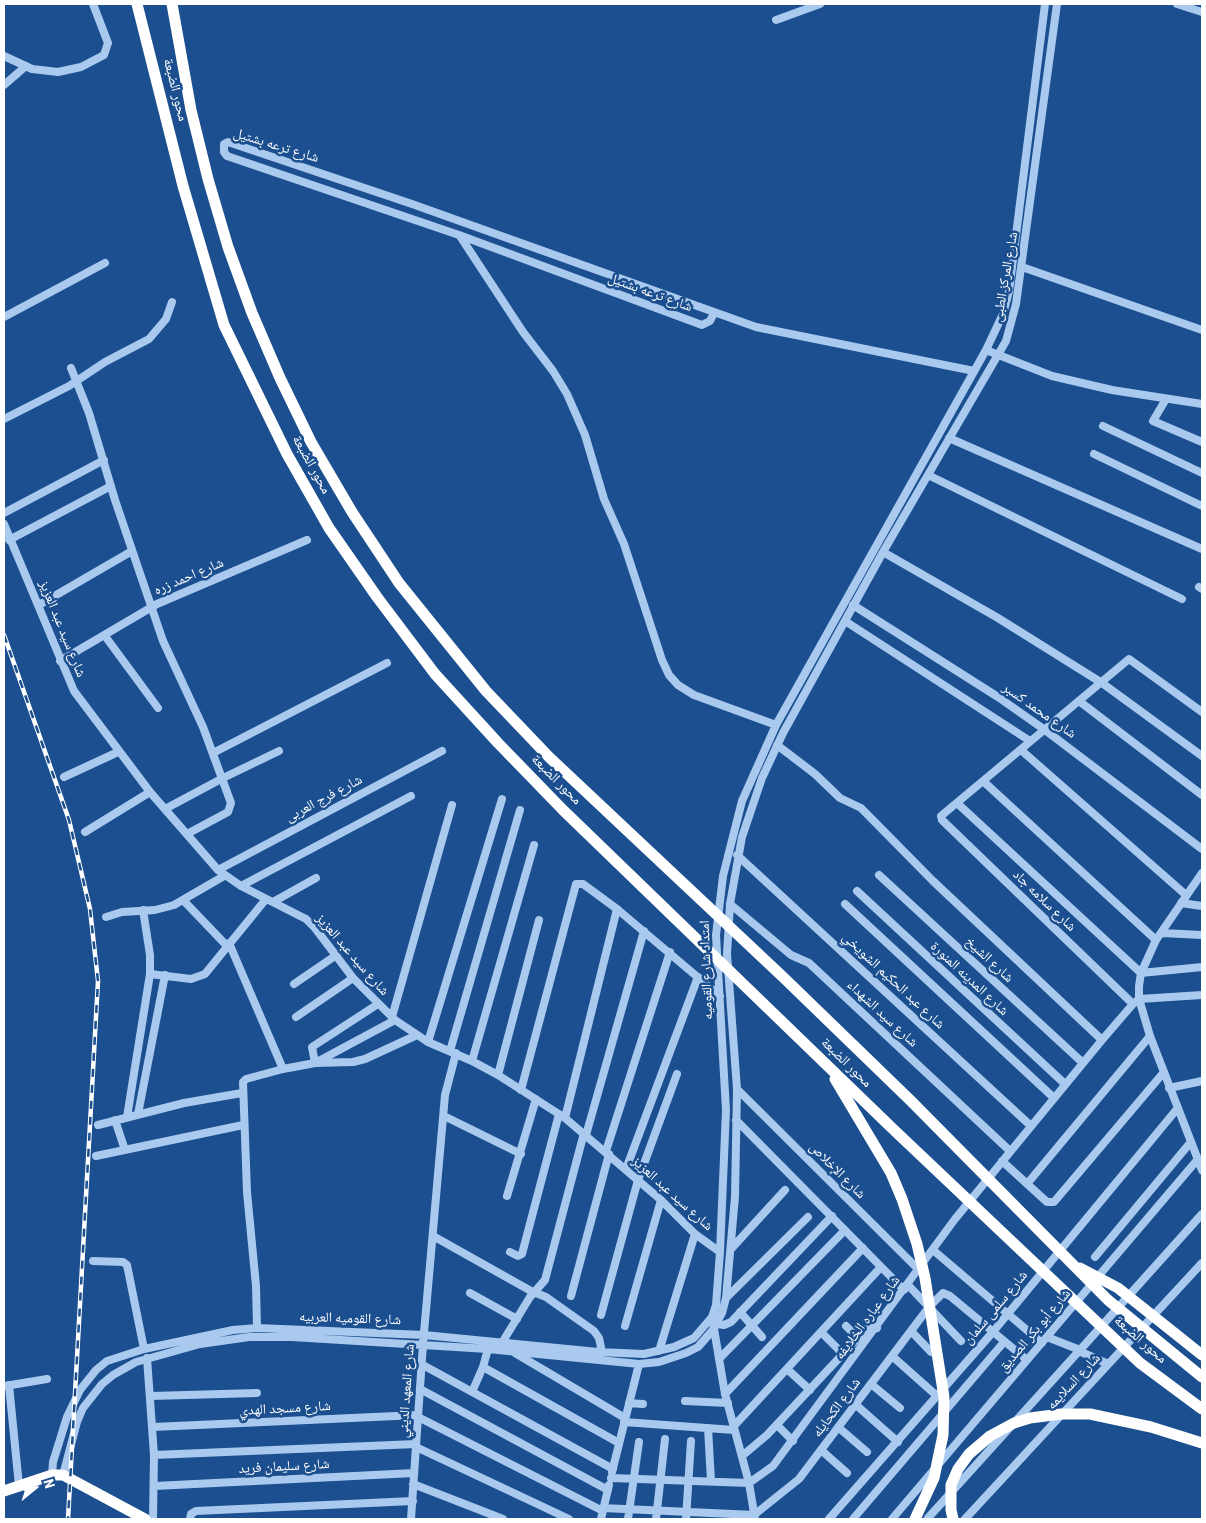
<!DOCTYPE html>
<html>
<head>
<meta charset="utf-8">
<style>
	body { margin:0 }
	#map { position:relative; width:1206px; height:1523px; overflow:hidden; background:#1b4f8f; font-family:"Roboto Condensed",sans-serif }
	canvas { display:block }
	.frame { position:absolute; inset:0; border:5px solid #fff; pointer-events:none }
	.north { position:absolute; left:10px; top:1463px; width:50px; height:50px; -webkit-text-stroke:4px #1b4f8f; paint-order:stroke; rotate:73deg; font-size:14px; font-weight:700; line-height:20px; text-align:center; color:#fff }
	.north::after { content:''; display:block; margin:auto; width:18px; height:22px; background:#fff; clip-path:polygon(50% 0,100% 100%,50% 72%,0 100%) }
</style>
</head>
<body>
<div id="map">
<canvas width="1206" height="1523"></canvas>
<div class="frame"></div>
<div class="north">N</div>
</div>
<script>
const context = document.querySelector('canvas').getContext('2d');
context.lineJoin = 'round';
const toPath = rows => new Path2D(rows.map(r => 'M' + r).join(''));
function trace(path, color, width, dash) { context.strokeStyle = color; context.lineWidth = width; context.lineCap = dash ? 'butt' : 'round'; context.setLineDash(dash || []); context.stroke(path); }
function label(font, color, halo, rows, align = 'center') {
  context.font = font + ' "Roboto Condensed","Noto Naskh Arabic",sans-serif'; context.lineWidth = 5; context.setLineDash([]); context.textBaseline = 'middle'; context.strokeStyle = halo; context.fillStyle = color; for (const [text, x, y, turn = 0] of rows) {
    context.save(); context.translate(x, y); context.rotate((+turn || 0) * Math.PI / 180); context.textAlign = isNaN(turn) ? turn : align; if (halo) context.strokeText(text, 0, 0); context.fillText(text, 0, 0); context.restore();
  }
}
const minor = toPath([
	[1177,4,1202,12],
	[776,20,820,4],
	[4,56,32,69,58,72,81,67,104,55,108,43,93,4],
	[4,85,26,66],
	[460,236,523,332,553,371,567,394,585,435,604,499,624,544,662,660,669,675,678,685,694,695,776,725],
	[1022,267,1202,330],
	[714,313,710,321,702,325,459,235,227,156,224,152,224,144,228,142,412,204,756,327,974,371],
	[4,317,105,263],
	[986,350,1052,376,1112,390,1202,404],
	[71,368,89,413,115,500,163,641,203,727,231,803,228,812,187,834],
	[1166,399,1153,421,1202,442],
	[4,419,69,386,105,362,149,339,166,319,172,302],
	[1103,426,1202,473],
	[949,438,1202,549],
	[1094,454,1202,506],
	[928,475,1182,599],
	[4,513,104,460],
	[4,524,74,691,150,792,218,870,241,886,306,919,315,928,353,978,395,1020,428,1042,472,1061,498,1075,565,1118,661,1200,695,1234,720,1252],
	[9,540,111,486],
	[883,552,998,618,1102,683,1202,756],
	[1199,587,1202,589],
	[39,605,132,551],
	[853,605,998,697,1045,730,1202,849],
	[845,621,1030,741],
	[105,636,158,708],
	[60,661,157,604,307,540],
	[1079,701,1202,795],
	[777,745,815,774,840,798,861,808,933,881,1102,1040],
	[1021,750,1186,895],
	[213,753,387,663],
	[64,777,118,752],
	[983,781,1156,940],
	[957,803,1141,973,1202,967],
	[165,809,223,778,279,751],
	[85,832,150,792],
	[737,855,1031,1126],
	[218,870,442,751],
	[1202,873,1156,940,1141,973,1139,986,1139,999,1150,1036,1202,1170],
	[879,875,1083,1063],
	[241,886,411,796],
	[857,891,1065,1084],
	[183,900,227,946],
	[273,902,316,878],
	[1181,903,1202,906],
	[730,904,791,955,809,963,1010,1151],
	[845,904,1054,1098],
	[106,917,122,912,155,910,174,905,224,876],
	[1162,933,1202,935],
	[229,943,283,1069],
	[150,974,191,979,205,974,266,899],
	[294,984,335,956],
	[378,1004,312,1047,315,1063,395,1020],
	[1133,1004,942,820,941,816,1129,659,1202,712],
	[296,1017,353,978],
	[392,1017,452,805],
	[428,1042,502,799],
	[450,1051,520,810],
	[472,1061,534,845],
	[498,1075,539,920],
	[1169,1088,1202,1081],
	[737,1089,919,1270],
	[521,1090,576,884,583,884,617,909,720,996],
	[138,1114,165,975],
	[444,1116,521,1154],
	[127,1117,150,974,150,955,143,910],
	[565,1118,617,909],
	[115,1120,125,1150],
	[736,1120,904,1290],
	[98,1125,184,1103,242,1093],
	[586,1135,644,931],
	[606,1151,670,952],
	[96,1156,243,1125],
	[1002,1161,1047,1202,1054,1202,1164,1072],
	[626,1169,698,977],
	[1027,1184,1150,1036],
	[507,1196,536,1099],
	[433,1236,531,1291,546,1297,594,1331,599,1338,602,1352],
	[731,1249,785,1190],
	[933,1250,1042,1343],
	[510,1252,518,1256,522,1254,559,1114],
	[1095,1257,1190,1143],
	[93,1261,123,1262,127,1265,144,1349],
	[908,1285,961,1341],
	[470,1293,517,1319],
	[571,1296,609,1154],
	[726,1298,808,1217],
	[740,1312,762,1337],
	[601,1315,638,1180,677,1074],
	[716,1324,724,1325,731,1322,832,1216],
	[625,1326,661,1200],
	[846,1326,858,1338],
	[257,1328,256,1286,247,1192,243,1082,246,1079,283,1069,315,1063,353,1062,365,1059,417,1035],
	[911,1331,931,1352],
	[821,1332,843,1354],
	[1047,1337,1080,1350,1202,1214],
	[500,1346,530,1297,545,1280,584,1133],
	[488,1349,483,1367,619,1443],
	[659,1351,695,1234],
	[515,1353,625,1418],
	[892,1356,937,1396],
	[147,1358,154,1455,153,1519],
	[719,1359,845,1230],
	[421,1364,613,1469],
	[787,1369,810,1390],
	[871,1384,900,1408],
	[9,1385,19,1486],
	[5,1386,47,1379],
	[420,1389,608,1490],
	[472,1392,483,1367],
	[725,1394,863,1248],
	[151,1396,257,1393],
	[685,1401,728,1403],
	[629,1403,643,1404],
	[855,1404,898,1442],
	[418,1417,603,1511],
	[624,1422,734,1430],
	[777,1425,793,1441],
	[153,1427,418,1415],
	[733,1427,881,1267],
	[838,1427,867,1452],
	[708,1428,711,1481],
	[416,1447,569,1519],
	[821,1450,847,1473],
	[154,1455,416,1444],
	[742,1456,767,1435,870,1325,877,1328],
	[612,1472,639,1364],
	[52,1475,53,1462,67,1417,80,1390,96,1370,107,1361,144,1349,233,1330,257,1328,424,1335,598,1352,644,1354,674,1347,694,1338,712,1317],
	[63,1475,77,1422,83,1408,102,1384,113,1375,136,1362,200,1344,249,1337,292,1337,488,1349,639,1364,659,1362,686,1353,698,1347,712,1331,722,1313,726,1298,735,1197,737,1089,727,954,730,904,742,837,762,778,783,733,883,552,1006,341,1016,304,1057,4],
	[611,1478,749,1483,773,1466,955,1219,1102,1040,1133,1004,1139,999,1202,995],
	[413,1484,503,1519],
	[155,1486,414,1473],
	[603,1508,754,1515,799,1479,929,1307,943,1293,950,1296,1027,1360],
	[928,1518,1079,1351,1108,1364],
	[190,1519,191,1514,196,1511,413,1501],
	[411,1519,423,1344,445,1095,456,1053],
	[601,1519,609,1485],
	[628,1519,639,1442],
	[656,1519,665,1439],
	[686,1519,691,1441],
	[755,1519,749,1483,725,1394,712,1317,716,1305,720,1252,726,1110,716,935,723,876,742,801,776,725,986,350,1003,314,1009,291,1045,4],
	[829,1519,992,1333,1177,1109],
	[853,1519,1004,1342],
	[892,1519,1198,1159],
	[965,1519,1202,1263]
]);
const highway = toPath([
	[137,4,183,186,224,325,287,454,329,528,377,597,435,674,498,743,563,810,894,1130,1140,1363,1202,1409],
	[172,4,191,110,208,179,228,247,252,313,280,378,311,442,352,512,399,583,486,691,549,757,783,977,910,1100,1108,1300,1202,1377],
	[835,1079,891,1173,902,1199,917,1244,925,1278,944,1397,943,1435,934,1478,915,1519],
	[1080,1268,1118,1288,1202,1355],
	[4,1491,52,1475,63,1475,145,1519],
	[953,1519,951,1510,951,1485,958,1469,969,1454,990,1436,1014,1423,1030,1418,1061,1414,1090,1414,1151,1427,1202,1443]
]);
const rail = toPath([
	[4,635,69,820,90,909,98,981,68,1519]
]);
const streetNames = [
	["محور الضبعة",175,90,76],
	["شارع ترعه بشتيل",276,146,17],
	["شارع المركز الطبى",1006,277,-80],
	["شارع ترعه بشتيل",650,293,20],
	["محور الضبعة",311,465,61],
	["شارع احمد زره",189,577,-23],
	["شارع سيد عبد العزيز",62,629,68],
	["شارع محمد كسبر",1039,711,35],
	["محور الضبعة",556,780,45],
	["شارع فرج العربى",324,799,-28],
	["شارع سلامه جاد",1044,901,44],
	["شارع سيد عبد العزيز",352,955,49],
	["شارع الشيخ",989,960,43],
	["امتداد شارع القوميه",707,970,-92],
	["شارع المدينه المنورة",969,979,43],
	["شارع عبد الحكيم الشويخي",893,981,43],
	["شارع سيد الشهداء",882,1014,43],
	["محور الضبعة",846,1063,44],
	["شارع الإخلاص",837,1171,45],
	["شارع سيد عبد العزيز",672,1194,42],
	["شارع سلمى سلمان",996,1308,-50],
	["شارع عباره الخلايفه",868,1318,-54],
	["شارع القوميه العربيه",350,1319,2],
	["شارع أبو بكر الصديق",1035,1331,-50],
	["محور الضبعة",1140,1340,41],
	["شارع السلايمه",1074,1382,-47],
	["شارع المعهد الديني",407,1391,-86],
	["شارع الكحايله",837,1408,-53],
	["شارع مسجد الهدي",285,1409,-3],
	["شارع سليمان فريد",284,1467,-3]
];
trace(minor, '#a9c9ee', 8);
trace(highway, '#fff', 11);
trace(rail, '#fff', 4.5);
trace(rail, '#1b4f8f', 2.5, [8]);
label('14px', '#fff', '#1b4f8f', streetNames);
</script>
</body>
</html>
